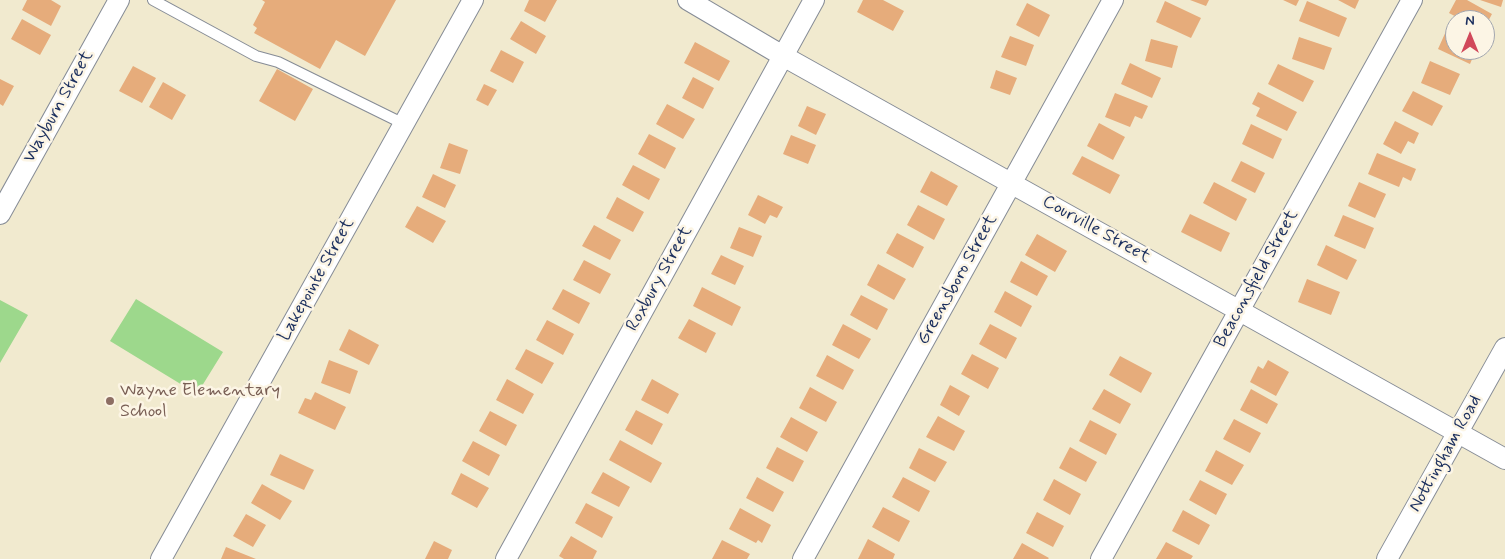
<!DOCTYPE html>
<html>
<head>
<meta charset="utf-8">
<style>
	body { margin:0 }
	#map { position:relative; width:1505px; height:559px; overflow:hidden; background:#f1eacf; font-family:Mynerve,sans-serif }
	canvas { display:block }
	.north { position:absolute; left:1445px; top:10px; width:50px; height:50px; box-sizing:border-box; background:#fcf5e5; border:1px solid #a2a6af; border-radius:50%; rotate:0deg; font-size:14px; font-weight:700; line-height:20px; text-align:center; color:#1b2f5e }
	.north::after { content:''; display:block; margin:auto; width:18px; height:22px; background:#d1495b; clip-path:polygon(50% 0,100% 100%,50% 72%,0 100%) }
</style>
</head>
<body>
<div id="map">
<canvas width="1505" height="559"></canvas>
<div class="north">N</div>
</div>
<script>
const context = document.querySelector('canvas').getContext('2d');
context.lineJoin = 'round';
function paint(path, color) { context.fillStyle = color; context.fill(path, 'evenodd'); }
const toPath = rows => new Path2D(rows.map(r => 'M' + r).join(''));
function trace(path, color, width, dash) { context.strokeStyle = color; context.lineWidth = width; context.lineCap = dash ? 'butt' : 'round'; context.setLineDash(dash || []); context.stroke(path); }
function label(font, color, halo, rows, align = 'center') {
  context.font = font + ' Mynerve,sans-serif'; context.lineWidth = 5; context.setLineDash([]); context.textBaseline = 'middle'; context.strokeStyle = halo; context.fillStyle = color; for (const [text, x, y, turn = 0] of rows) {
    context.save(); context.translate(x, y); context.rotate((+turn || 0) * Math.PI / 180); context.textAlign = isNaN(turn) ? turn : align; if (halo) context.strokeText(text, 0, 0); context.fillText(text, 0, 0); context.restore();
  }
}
const green = toPath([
	[136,299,223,352,197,394,110,341],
	[0,300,28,315,0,363]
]);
const building = toPath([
	[27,0,51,0,61,6,51,26,22,10],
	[262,0,396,0,365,56,336,40,320,69,254,33,257,28,253,25,265,2],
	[529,0,557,0,545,22,524,11],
	[863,0,883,0,904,11,893,31,857,12],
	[1190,0,1209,0,1206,6],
	[1283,0,1299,0,1296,6],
	[1338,0,1359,0,1355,9],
	[1456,0,1467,0,1492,14,1485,27,1485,20,1462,20,1449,13],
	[1480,0,1503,0,1501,7],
	[1165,1,1201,18,1191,38,1156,22],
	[1307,1,1347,18,1339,37,1299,21],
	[1027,3,1050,15,1039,37,1016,25],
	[22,19,51,35,40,55,11,39],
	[521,21,546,36,536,54,510,39],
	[1447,29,1455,33,1455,50,1476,50,1470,64,1438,49],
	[1010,36,1034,45,1026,66,1001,57],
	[1299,37,1332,48,1324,70,1292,59],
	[1151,39,1178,46,1172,68,1145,61],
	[695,42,730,61,719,81,684,63],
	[501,50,524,62,513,83,490,71],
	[1430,61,1460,74,1450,95,1421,83],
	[1130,63,1161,78,1152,98,1121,84],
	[1278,64,1314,81,1303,102,1268,84],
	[133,66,156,78,142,103,119,91],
	[277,69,313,89,295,121,259,101],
	[996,70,1017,78,1010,95,990,88],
	[693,77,714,88,703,109,682,98],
	[0,79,14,86,3,106,0,104],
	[163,82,186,95,172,120,149,107],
	[484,84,497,90,488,106,476,100],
	[1413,91,1443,106,1432,126,1402,111],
	[1258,92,1297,112,1287,131,1256,116,1260,108,1252,104],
	[1115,93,1148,106,1142,119,1135,116,1130,127,1105,117],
	[667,104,695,119,683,139,656,124],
	[807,106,826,114,816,135,798,126],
	[1395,121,1419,133,1414,144,1408,141,1401,154,1383,144],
	[1099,123,1125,137,1113,160,1087,146],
	[1251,124,1282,139,1273,159,1242,144],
	[649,134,676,148,665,169,638,154],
	[791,135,816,145,808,164,783,154],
	[449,143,468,150,460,174,440,168],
	[1377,153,1416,169,1411,181,1403,177,1399,187,1368,174],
	[1082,156,1120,175,1110,194,1072,174],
	[1241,161,1265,173,1255,193,1231,181],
	[633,165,660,179,649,200,622,185],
	[931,171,958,186,947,206,920,192],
	[433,174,456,185,445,208,422,197],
	[1214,182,1247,199,1236,221,1203,203],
	[1359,182,1386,194,1375,218,1348,206],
	[758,195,783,207,777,218,770,215,765,224,748,215],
	[617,197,644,212,633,232,606,218],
	[918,205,945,219,934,240,907,225],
	[417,206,446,221,433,243,405,227],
	[1190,214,1230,233,1221,252,1181,232],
	[1343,215,1374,228,1365,249,1334,236],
	[594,225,621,240,610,260,582,246],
	[739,227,762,236,753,257,730,248],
	[897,233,924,247,913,268,886,253],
	[1037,234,1067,251,1055,272,1025,255],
	[1326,245,1357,260,1347,280,1317,265],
	[721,255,744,266,735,285,711,274],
	[584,260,611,274,600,294,573,280],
	[1021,261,1048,276,1037,296,1010,282],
	[878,264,906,279,894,300,867,285],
	[1307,279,1340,292,1331,315,1298,302],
	[702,287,741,307,732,326,693,306],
	[563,289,590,303,579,324,552,309],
	[1005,291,1032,306,1021,327,994,312],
	[861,295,888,309,877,330,850,315],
	[689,319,716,333,706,353,678,338],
	[547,320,574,334,563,355,536,340],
	[843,324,871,339,859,359,832,345],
	[990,324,1017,338,1006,359,979,344],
	[349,329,379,345,369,365,339,350],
	[526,349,554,363,542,384,515,369],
	[972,354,999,368,988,389,961,374],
	[827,355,854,370,843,390,816,376],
	[1120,356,1152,373,1141,393,1109,375],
	[329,360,358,371,350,394,321,383],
	[1268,360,1289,372,1276,396,1250,382,1258,366,1263,369],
	[507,379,534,394,523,414,496,400],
	[652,379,679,394,668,414,641,400],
	[950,385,970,396,959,416,940,405],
	[810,387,837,402,826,422,799,408],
	[1104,389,1131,404,1120,424,1092,409],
	[1251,389,1278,404,1267,424,1240,410],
	[315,392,346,407,335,430,298,413,305,398,311,400],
	[636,410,663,424,652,445,625,430],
	[490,411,517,425,506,446,479,431],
	[938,416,965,431,954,451,926,437],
	[791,417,818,432,807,452,780,437],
	[1234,419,1261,433,1250,453,1223,439],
	[1090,420,1117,434,1106,455,1079,441],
	[620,440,662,463,651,483,609,460],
	[473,441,500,455,489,476,462,461],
	[777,447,804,461,793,482,766,468],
	[1070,447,1097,462,1086,482,1059,468],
	[919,448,947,462,935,482,909,468],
	[1216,450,1244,465,1232,485,1205,471],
	[280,454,314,470,304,490,270,475],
	[603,472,630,487,619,507,591,493],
	[461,473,489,488,477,508,451,494],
	[757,477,784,492,773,512,746,498],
	[903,477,930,491,919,512,892,497],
	[1054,479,1081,494,1070,515,1043,500],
	[1200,480,1227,494,1216,515,1189,500],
	[262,484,292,501,280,520,251,503],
	[586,503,613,517,602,538,575,523],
	[883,507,910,521,899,542,872,527],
	[740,508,771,525,762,543,758,540,756,543,729,529],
	[1183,510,1210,525,1199,545,1172,531],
	[1037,512,1064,526,1053,547,1026,533],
	[246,514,266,525,253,547,233,536],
	[571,536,597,551,593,559,564,559,559,556],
	[868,539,895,554,893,559,858,559],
	[722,540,750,554,747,559,712,559],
	[434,541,452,550,448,559,425,559],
	[1166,542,1193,556,1191,559,1156,559],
	[1022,543,1049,558,1048,559,1013,559],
	[226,547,256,559,221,559]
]);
const service = toPath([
	[153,0,256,56,278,62,404,124]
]);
const minor = toPath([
	[688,0,783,56,1505,459],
	[0,214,119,0],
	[161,559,473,0],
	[506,559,814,0],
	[803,559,1113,0],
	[1101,559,1412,0],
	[1387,559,1505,348]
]);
const markers = [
	[110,401,5,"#8d6e63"]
];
const streetNames = [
	["Wayburn Street",59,107,-61],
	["Courville Street",1096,230,29],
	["Roxbury Street",660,279,-61],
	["Beaconsfield Street",1257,279,-61],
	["Lakepointe Street",317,280,-61],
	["Greensboro Street",958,280,-61],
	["Nottingham Road",1446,454,-61]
];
const educationNames = [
	["Wayne Elementary",120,391],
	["School",120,412]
];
paint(green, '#9dd88c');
paint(building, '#e6ac7b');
trace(service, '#868c96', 12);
trace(minor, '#868c96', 22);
trace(service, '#fff', 10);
trace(minor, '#fff', 20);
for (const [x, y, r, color] of markers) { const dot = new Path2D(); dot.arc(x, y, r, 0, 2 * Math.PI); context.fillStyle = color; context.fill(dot); trace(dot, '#fcf5e5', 2); }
label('18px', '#1b2f5e', '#fcf5e5', streetNames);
label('18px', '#785e54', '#fcf5e5', educationNames, 'left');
</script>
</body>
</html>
